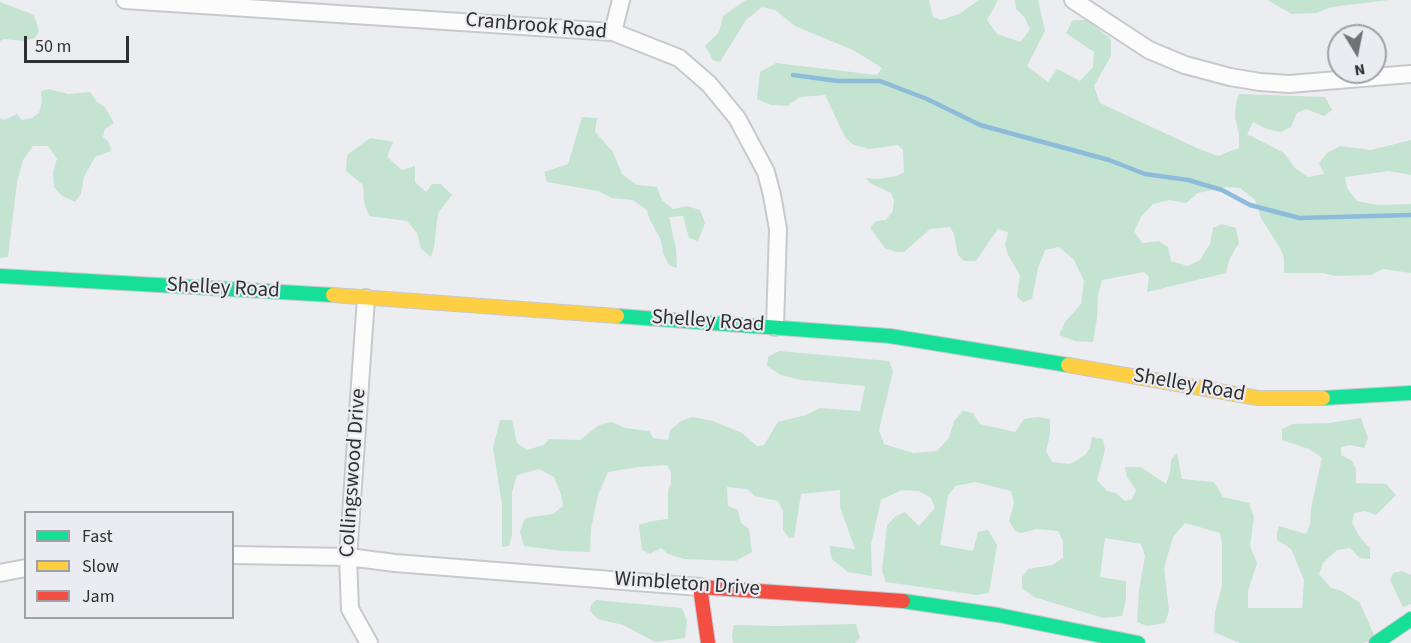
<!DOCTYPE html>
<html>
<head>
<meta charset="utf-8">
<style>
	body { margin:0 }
	#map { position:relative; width:1411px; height:643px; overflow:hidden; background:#ecedf1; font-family:"Source Sans 3",sans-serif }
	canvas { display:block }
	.legend { position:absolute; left:24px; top:511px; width:210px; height:108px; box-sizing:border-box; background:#ebecf2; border:2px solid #a0a1a6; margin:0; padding:8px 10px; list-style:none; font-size:18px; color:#303033 }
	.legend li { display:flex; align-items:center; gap:12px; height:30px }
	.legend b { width:30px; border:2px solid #a0a1a6 }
	.north { position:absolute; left:1327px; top:24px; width:60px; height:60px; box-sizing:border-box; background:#ebecf2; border:2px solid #a0a1a6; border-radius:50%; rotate:170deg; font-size:16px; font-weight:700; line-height:24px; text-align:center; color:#303033 }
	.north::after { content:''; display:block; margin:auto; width:21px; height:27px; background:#727276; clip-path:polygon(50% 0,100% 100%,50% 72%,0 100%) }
	.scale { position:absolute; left:24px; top:36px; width:105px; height:27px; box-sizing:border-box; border:3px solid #303033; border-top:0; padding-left:8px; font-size:18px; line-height:21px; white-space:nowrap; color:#303033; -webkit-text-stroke:4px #ebecf2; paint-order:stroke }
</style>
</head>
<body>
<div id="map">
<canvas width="1411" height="643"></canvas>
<ul class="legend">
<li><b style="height:8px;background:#16e098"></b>Fast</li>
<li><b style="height:8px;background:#ffcf43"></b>Slow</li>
<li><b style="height:8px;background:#f24e42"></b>Jam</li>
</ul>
<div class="north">N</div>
<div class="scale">50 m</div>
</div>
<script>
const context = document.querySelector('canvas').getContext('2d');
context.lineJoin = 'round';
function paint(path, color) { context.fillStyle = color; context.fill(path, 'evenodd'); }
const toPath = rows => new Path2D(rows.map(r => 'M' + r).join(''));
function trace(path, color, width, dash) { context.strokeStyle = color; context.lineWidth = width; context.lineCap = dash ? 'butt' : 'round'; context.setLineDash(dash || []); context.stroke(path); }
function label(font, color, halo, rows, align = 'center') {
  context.font = font + ' "Source Sans 3",sans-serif'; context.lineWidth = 4.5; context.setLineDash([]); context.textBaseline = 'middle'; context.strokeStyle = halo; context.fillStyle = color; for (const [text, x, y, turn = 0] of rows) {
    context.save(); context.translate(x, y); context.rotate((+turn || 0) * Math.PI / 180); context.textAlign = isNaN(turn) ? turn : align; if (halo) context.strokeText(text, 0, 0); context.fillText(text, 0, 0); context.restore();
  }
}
const green = toPath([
	[746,0,929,0,933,17,941,20,959,14,979,0,998,0,987,20,997,34,1021,42,1030,29,1025,18,1016,9,1015,0,1038,0,1045,31,1027,66,1048,82,1057,69,1080,81,1093,67,1094,52,1066,33,1073,20,1087,20,1111,39,1111,56,1094,86,1100,103,1199,149,1218,156,1239,148,1239,135,1235,117,1236,102,1239,94,1325,97,1332,110,1324,116,1306,109,1297,113,1291,127,1281,132,1267,129,1253,122,1247,134,1284,153,1295,168,1308,177,1324,174,1319,163,1327,153,1340,146,1371,150,1411,140,1411,175,1389,171,1345,177,1347,188,1357,201,1377,205,1411,204,1411,273,1383,269,1371,275,1335,276,1323,273,1284,273,1284,258,1280,248,1261,218,1255,200,1240,188,1226,187,1198,193,1186,203,1169,200,1153,204,1141,217,1134,231,1142,243,1159,241,1168,247,1171,261,1188,266,1200,260,1210,244,1213,228,1222,224,1236,228,1239,243,1230,258,1226,273,1147,292,1149,277,1144,272,1102,280,1098,295,1097,318,1093,342,1075,341,1059,335,1065,322,1081,304,1084,281,1074,260,1059,247,1045,250,1038,268,1032,299,1023,302,1017,297,1020,275,1008,255,1005,245,1008,232,998,229,976,261,964,261,958,255,954,234,950,227,930,229,904,252,896,252,885,248,870,228,876,221,886,220,893,211,894,200,891,193,870,183,866,178,877,179,897,176,904,172,903,150,898,145,869,149,852,144,845,137,825,95,800,97,787,106,771,105,757,99,760,72,776,63,877,75,882,68,853,50,795,26,775,10,762,7,746,20,720,62,713,60,705,46,719,32,723,16],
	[1267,0,1389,0,1332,7,1316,13,1292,14],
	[0,2,34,15,39,31,35,38,23,41,4,39,0,41],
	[49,89,68,94,90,92,97,102,105,107,114,123,105,129,103,137,109,142,111,151,95,157,84,177,81,194,75,202,62,196,54,187,53,172,57,159,48,146,33,146,23,160,17,182,8,257,0,258,0,118,4,120,17,114,22,120,32,118,39,113,42,102,41,91],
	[582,117,597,118,595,132,613,152,622,174,637,185,657,187,662,200,673,209,687,206,700,210,705,223,698,241,689,238,683,216,669,217,676,249,677,268,669,265,663,253,661,240,649,218,647,210,633,200,612,198,598,191,547,182,544,172,568,164],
	[370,138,393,142,387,157,402,170,415,166,415,182,426,192,432,184,441,184,452,195,438,213,434,247,431,257,421,249,417,233,407,221,369,216,364,203,363,185,346,171,347,155],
	[779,351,889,361,893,371,879,430,884,444,913,453,937,451,949,438,954,421,963,411,973,413,980,424,1015,432,1024,419,1038,417,1050,419,1050,435,1046,451,1052,462,1070,464,1085,455,1090,448,1092,437,1103,439,1105,450,1097,480,1107,491,1116,493,1125,501,1132,499,1136,490,1127,477,1125,467,1141,467,1166,484,1170,473,1171,460,1177,453,1182,479,1214,482,1223,497,1249,503,1254,517,1250,546,1257,563,1248,591,1248,608,1302,608,1304,580,1291,549,1277,540,1277,532,1279,526,1306,534,1310,525,1311,508,1322,458,1309,449,1282,440,1282,429,1293,424,1329,423,1361,418,1368,438,1364,448,1350,445,1341,447,1341,455,1352,461,1356,469,1356,483,1386,484,1396,495,1376,515,1365,511,1354,513,1352,523,1361,539,1370,548,1370,559,1360,558,1350,548,1337,550,1323,563,1319,574,1331,588,1342,591,1360,603,1374,635,1370,641,1363,643,1240,643,1214,632,1215,612,1222,586,1222,543,1220,533,1185,523,1173,537,1164,568,1169,611,1165,623,1147,626,1137,622,1139,590,1145,556,1141,544,1105,538,1100,577,1126,581,1126,599,1122,616,1103,618,1034,597,1022,588,1022,577,1028,569,1052,565,1063,558,1063,541,1058,531,1036,529,1022,533,1015,531,1009,521,1014,503,1011,491,975,482,955,486,948,496,940,545,973,551,978,532,988,530,997,545,989,593,977,595,886,582,882,571,887,525,896,516,905,512,919,526,935,508,931,498,919,491,902,490,881,500,871,544,872,576,848,572,832,559,830,552,830,546,855,549,840,507,840,490,801,494,794,538,789,538,783,530,783,511,778,501,755,496,747,489,727,487,728,506,738,510,741,523,749,529,752,552,736,561,684,559,668,554,661,548,650,554,642,550,639,525,652,521,668,519,668,490,671,484,671,472,667,465,638,467,608,472,598,495,591,529,590,552,562,551,524,546,520,532,525,518,553,514,563,506,561,494,554,477,539,469,517,475,512,492,512,535,509,546,502,547,502,505,493,448,500,420,512,420,517,443,527,450,544,445,549,439,580,440,599,425,612,422,625,428,649,431,653,438,668,440,670,430,681,421,692,417,713,421,742,433,757,446,764,445,778,422,806,415,820,408,860,411,865,386,801,380,781,375,767,366,768,357],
	[1402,571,1411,575,1411,604,1403,607,1390,580,1393,573],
	[596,600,682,608,687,621,685,638,655,642,623,625,598,619,590,611,591,605],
	[856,624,860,638,855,643,733,643,732,635,734,625,775,626]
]);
const stream = toPath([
	[793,75,838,81,880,81,927,99,980,125,1109,160,1145,174,1188,180,1222,190,1250,205,1299,218,1411,215]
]);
const street = toPath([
	[125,0,613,32,679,58,709,84,737,118,766,172,772,195,778,229,775,327],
	[1073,0,1149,50,1185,65,1230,77,1260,82,1289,84,1411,74],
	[613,32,621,0],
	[366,298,348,557,350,609,369,643],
	[232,555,348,557,395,563,700,587],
	[0,573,26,568]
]);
const fast = toPath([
	[0,276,333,295],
	[617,316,890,336,1068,365],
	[1323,398,1411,393],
	[903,601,998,615,1138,643],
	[1376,643,1411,619]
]);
const slow = toPath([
	[333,295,617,316],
	[1068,365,1258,398,1323,398]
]);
const jam = toPath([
	[708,643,700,587,903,601]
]);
const streetNames = [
	["Cranbrook Road",536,27,5],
	["Shelley Road",223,289,3],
	["Shelley Road",708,322,4],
	["Shelley Road",1189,386,10],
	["Collingswood Drive",354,473,-86],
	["Wimbleton Drive",687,585,4]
];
paint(green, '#c4e3d1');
trace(stream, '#8dbbda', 4.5);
trace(street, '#c8c9cc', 20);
trace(fast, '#c8c9cc', 16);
trace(slow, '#c8c9cc', 16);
trace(jam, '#c8c9cc', 16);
trace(street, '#fcfcfd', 16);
trace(fast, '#16e098', 14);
trace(slow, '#ffcf43', 14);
trace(jam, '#f24e42', 14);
label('21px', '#303033', '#ebecf2', streetNames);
</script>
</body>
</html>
